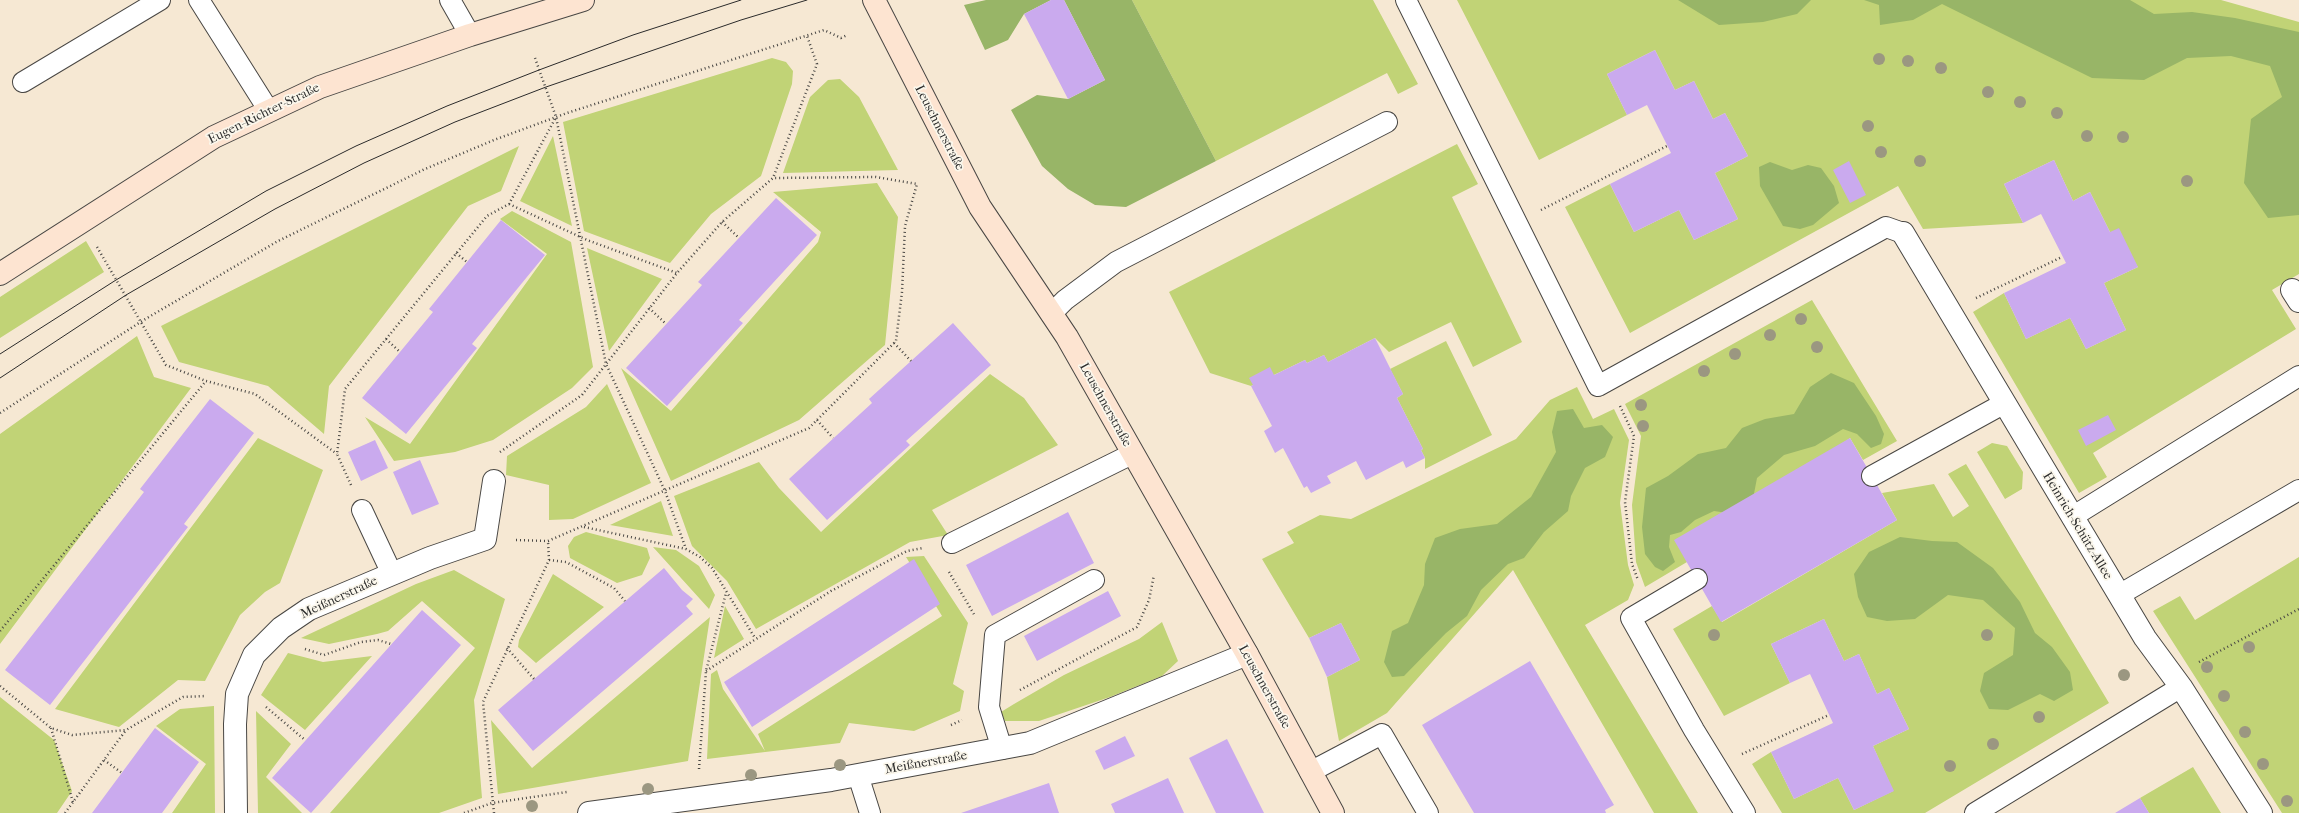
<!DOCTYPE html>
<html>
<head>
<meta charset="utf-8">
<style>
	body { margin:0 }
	canvas { display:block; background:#f6e8d3 }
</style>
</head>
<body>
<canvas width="2299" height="813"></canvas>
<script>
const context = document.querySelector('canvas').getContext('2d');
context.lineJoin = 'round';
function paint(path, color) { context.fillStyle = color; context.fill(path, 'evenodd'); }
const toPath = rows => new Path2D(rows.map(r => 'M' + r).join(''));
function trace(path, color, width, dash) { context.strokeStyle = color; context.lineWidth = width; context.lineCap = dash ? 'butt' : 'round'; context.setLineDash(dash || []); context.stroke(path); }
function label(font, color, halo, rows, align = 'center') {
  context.font = font + ' "IM FELL French Canon",serif'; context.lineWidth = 3.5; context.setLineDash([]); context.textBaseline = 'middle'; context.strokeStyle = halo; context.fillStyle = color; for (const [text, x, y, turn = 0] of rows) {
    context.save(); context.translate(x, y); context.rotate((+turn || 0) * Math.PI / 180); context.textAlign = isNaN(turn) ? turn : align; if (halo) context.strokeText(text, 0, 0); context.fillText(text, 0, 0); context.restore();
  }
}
const green = toPath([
	[1132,0,1373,0,1418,84,1398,94,1387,73,1216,161],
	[1457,0,2221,0,2299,22,2299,274,2272,290,2296,329,2093,453,2107,477,2079,493,1973,312,2004,293,2026,339,2070,318,2086,349,2126,330,2104,283,2138,267,2110,232,2090,192,2073,201,2054,160,2004,184,2023,223,1923,229,1898,186,1630,333,1565,207,1610,184,1634,232,1679,210,1694,240,1738,219,1715,173,1748,156,1725,113,1713,119,1694,81,1675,90,1655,50,1607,74,1627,115,1539,160],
	[772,58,786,62,793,71,792,84,761,176,711,214,670,263,584,231,563,122],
	[840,79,859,97,898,170,783,173,810,97,828,80],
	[553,136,572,226,520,201],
	[1457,144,1478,184,1452,197,1522,342,1473,367,1451,322,1389,352,1375,338,1328,362,1324,355,1307,363,1305,360,1251,386,1210,373,1169,292],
	[519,146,501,191,468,206,329,386,324,434,268,386,179,362,161,326],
	[877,183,898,217,885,345,799,420,671,481,621,368,671,411,818,242,821,232,773,192],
	[512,211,571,242,593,367,572,388,493,440,455,452,394,461,365,417,410,444,547,254,500,219],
	[86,241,104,272,0,338,0,297],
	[587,248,662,279,609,351],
	[1812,300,1897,441,1863,460,1850,438,1687,562,1645,587,1636,562,1632,505,1641,436,1625,404],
	[137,336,154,377,191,388,0,644,0,434],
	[1446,341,1492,435,1425,469,1425,458,1421,450,1423,449,1397,398,1403,394,1390,369],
	[990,374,1024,398,1058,445,932,510,948,535,910,542,756,629,727,581,692,546,674,496,759,462,779,488,821,532],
	[607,384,651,483,573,519,549,520,549,485,506,475,507,456,586,407],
	[1577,387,1593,419,1614,409,1629,440,1620,503,1628,565,1634,585,1628,600,1585,625,1698,813,1654,813,1513,570,1387,713,1339,741,1327,677,1360,660,1341,623,1309,638,1262,559,1294,543,1287,532,1320,515,1351,519,1516,439,1550,400],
	[258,438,323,470,280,583,265,592,240,615,205,681,178,680,119,727,55,709],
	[1992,443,2007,446,2023,472,2022,489,2005,499,1977,452],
	[1966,464,2109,703,1925,813,1782,813,1752,764,1771,752,1794,799,1838,778,1854,810,1893,791,1873,746,1909,729,1889,688,1877,694,1859,654,1844,661,1824,619,1771,644,1790,683,1724,716,1673,629,1712,606,1722,622,1897,520,1882,493,1934,484,1953,517,1969,506,1948,474],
	[661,501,673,536,610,525],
	[586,532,647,548,650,558,642,575,617,583,570,558,568,546,574,537],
	[653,547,676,550,699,566,715,595,709,609],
	[924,556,968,623,953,684,964,691,960,711,914,731,849,723,840,743,707,759,711,674,717,670,723,689,765,751,758,734,942,616,906,557],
	[2299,557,2299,813,2282,813,2153,611,2180,596,2195,620],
	[454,570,505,599,474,700,482,798,439,813,330,813,475,648,422,601,388,631,377,634,329,644,301,638,416,584],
	[553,574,604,607,536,663,518,647,519,640],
	[725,606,744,639,714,658],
	[710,617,688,761,498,794,491,720,532,768],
	[1162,622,1178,661,1162,676,1110,697,1039,721,1005,721,1001,712,1014,704,1064,675,1139,639],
	[288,653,323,662,372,656,305,730,261,695],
	[0,697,54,740,72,791,57,813,0,813],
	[214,706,215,813,172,813,206,764,156,726,180,709],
	[256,711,291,744,266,777,302,813,258,813],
	[2193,767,2221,813,2149,813,2140,798]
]);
const forest = toPath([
	[986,0,1051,0,1024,14,1008,40,985,50,964,5],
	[1064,0,1132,0,1216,161,1126,207,1095,205,1068,189,1042,166,1011,110,1037,95,1068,99,1105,80],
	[1678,0,1811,0,1797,14,1763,22,1719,25],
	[1864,0,2130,0,2154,14,2192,12,2235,18,2299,32,2299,215,2268,218,2244,183,2251,119,2282,97,2270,66,2231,56,2187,58,2144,80,2092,78,1942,4,1913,20,1880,25,1879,5],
	[1770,162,1792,170,1808,165,1821,168,1834,186,1839,203,1813,225,1800,229,1783,226,1760,186,1759,167],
	[1831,373,1854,383,1876,416,1884,434,1881,444,1871,448,1857,434,1843,429,1815,446,1784,455,1757,478,1752,504,1734,514,1714,511,1695,520,1681,532,1670,535,1669,547,1675,562,1663,571,1655,567,1645,554,1642,527,1646,488,1668,476,1698,454,1726,448,1742,428,1765,419,1794,414,1810,387],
	[1573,409,1584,428,1602,425,1613,437,1605,457,1585,468,1571,496,1568,511,1544,532,1524,558,1508,564,1481,590,1467,616,1446,633,1404,676,1392,677,1384,662,1392,631,1408,623,1424,585,1425,564,1435,538,1460,529,1497,524,1531,497,1556,452,1552,432,1557,411],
	[1900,537,1932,541,1957,542,1993,568,2020,602,2035,633,2052,647,2070,672,2073,690,2054,701,2040,694,2008,710,1989,709,1980,691,1984,673,2013,655,2015,628,1983,600,1948,595,1915,619,1887,621,1867,617,1858,597,1854,574,1869,552]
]);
const building = toPath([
	[1051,0,1064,0,1105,80,1068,99,1024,14],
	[1655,50,1675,90,1694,81,1713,119,1725,113,1748,156,1715,173,1738,219,1694,240,1679,210,1634,232,1610,184,1671,153,1647,105,1627,115,1607,74],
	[2054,160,2073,201,2090,192,2110,232,2119,228,2138,267,2104,283,2126,330,2086,349,2070,318,2026,339,2004,293,2066,263,2041,214,2023,223,2004,184],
	[1849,161,1866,195,1850,203,1833,170],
	[776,198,817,235,739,320,743,323,667,406,626,368,702,285,698,282],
	[501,220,545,255,472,344,477,348,406,434,362,398,433,312,429,309],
	[953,323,991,365,906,441,910,445,827,520,789,479,872,403,869,399],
	[1375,338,1403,394,1397,398,1423,449,1421,450,1425,458,1406,468,1403,461,1366,480,1356,461,1327,476,1331,483,1311,493,1307,486,1304,488,1283,448,1275,453,1264,431,1272,426,1251,386,1253,385,1249,378,1270,367,1274,375,1305,360,1307,363,1324,355,1328,362],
	[210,399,254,433,184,524,188,527,50,705,5,670,144,492,140,489],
	[2108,415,2116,430,2086,446,2078,430],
	[1850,438,1897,520,1721,622,1674,540],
	[375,440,388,468,361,481,348,452],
	[420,460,439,504,412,515,393,472],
	[1068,512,1094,563,992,616,966,565],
	[914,559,940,604,752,727,724,682],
	[664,568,682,590,693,599,686,606,693,614,533,751,498,710],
	[1108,591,1121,616,1037,661,1024,636],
	[422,610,461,645,311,813,272,778],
	[1824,619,1844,661,1859,654,1877,694,1889,688,1909,729,1873,746,1894,791,1854,810,1838,778,1794,799,1771,752,1833,723,1810,674,1790,683,1771,644],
	[1341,623,1360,660,1327,677,1309,638],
	[1530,661,1614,805,1605,810,1606,813,1474,813,1422,725],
	[155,728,199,762,162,813,92,813],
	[1125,736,1135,756,1104,770,1095,751],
	[1227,739,1264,813,1216,813,1189,758],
	[1168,778,1184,813,1115,813,1111,804],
	[1049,783,1059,813,961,813],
	[2140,798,2149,813,2115,813]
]);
const path = toPath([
	[535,58,556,117,606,364,665,491,686,549],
	[509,204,587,240,677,273],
	[1541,210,1667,146],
	[722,222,739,238],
	[97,247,166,365,206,381],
	[456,253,467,262],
	[1976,298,2062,257],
	[649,308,666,324],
	[386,339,400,352],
	[894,343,911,361],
	[1620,406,1634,436,1625,502,1632,564,1638,580],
	[0,413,142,321,278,241,425,169,494,140,567,113,824,30,841,38,847,35],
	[817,420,833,438],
	[500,452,582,395,677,273,722,222,773,178,817,64,807,36],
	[351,485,337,454,345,389,487,216,509,204,556,117],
	[584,527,686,549,700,557,712,568,755,638],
	[516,540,548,541,809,428,896,341,902,292,905,226,917,184,876,177,773,178],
	[549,560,566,562,614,588,625,601],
	[949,572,975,616],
	[0,631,206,381,255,394,337,454],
	[507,648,534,679],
	[305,649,324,655,361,642,378,640,391,644],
	[2199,662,2299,609],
	[706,671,831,591,907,551,923,548],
	[0,686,51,728,72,735,126,730,183,697,206,696],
	[1020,690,1137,627,1149,600,1154,575],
	[266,707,305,740],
	[951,725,962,720],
	[51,728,73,802],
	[1742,754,1829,715],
	[104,760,122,773],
	[699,769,706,671,726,593],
	[65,813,126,730],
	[464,813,492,803,567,792],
	[494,813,483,702,549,560,548,541]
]);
const service = toPath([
	[199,0,269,111],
	[450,0,470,35],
	[1406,0,1598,386,1886,227,1903,233],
	[23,82,160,0],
	[1051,314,1065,300,1116,262,1387,122],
	[1872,476,2003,404],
	[362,510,392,574],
	[2072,517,2299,376],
	[952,543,1132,454],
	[1697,579,1631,618,1694,730,1745,813],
	[2119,595,2299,490],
	[1002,749,989,707,995,635,1094,580],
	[1310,772,1382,734,1428,813],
	[858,775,870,813],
	[1975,813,2181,687]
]);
const minor = toPath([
	[1903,233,2145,638,2181,687,2261,813],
	[2292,290,2299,301],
	[236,813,235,724,237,694,254,655,281,628,309,609,430,558,485,539,494,481],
	[589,813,831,780,1030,743,1247,654]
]);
const secondary = toPath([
	[874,0,980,207,1067,337,1247,654,1333,813],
	[0,274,214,137,320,87,470,35,583,0]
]);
const tram = toPath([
	[0,354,116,280,266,191,356,146,447,106,539,70,633,35,741,0],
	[0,378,126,295,275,209,364,163,455,122,546,87,741,20,807,0]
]);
const trees = [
	[1879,59],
	[1908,61],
	[1941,68],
	[1988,92],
	[2020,102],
	[2057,113],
	[1868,126],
	[2087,136],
	[2123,137],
	[1881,152],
	[1920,161],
	[2187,181],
	[1801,319],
	[1770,335],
	[1817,347],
	[1735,354],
	[1704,371],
	[1641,405],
	[1643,426],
	[1714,635],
	[1987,635],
	[2249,647],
	[2207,667],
	[2124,675],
	[2224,696],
	[2039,717],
	[2245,732],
	[1993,744],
	[2263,764],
	[840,765],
	[1950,766],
	[751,775],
	[648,789],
	[2287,801],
	[532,806]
];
const streetNames = [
	["Eugen-Richter-Straße",264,114,-26],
	["Leuschnerstraße",939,128,63],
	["Leuschnerstraße",1105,405,61],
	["Heinrich-Schütz-Allee",2077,526,59],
	["Meißnerstraße",339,598,-25],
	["Leuschnerstraße",1264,687,61],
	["Meißnerstraße",926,763,-10]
];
paint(green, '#c1d376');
paint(forest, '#98b567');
paint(building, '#caaaee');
trace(service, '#494744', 22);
trace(minor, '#494744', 24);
trace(secondary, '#494744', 24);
trace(path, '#494744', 2.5, [1, 3]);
trace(service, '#fff', 20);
trace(minor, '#fff', 22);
trace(secondary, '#fde4d1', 22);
trace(tram, '#2b2b2b', 1);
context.fillStyle = '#9b9781';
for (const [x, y] of trees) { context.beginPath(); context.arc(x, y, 6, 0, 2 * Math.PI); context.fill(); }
label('13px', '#2b2b2b', '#fbf7ec', streetNames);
</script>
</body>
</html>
